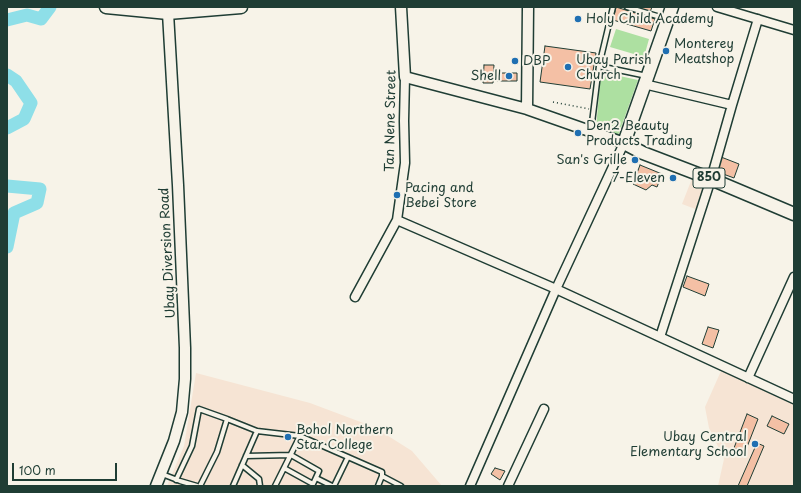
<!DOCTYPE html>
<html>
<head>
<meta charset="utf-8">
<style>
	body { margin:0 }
	#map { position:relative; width:801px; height:493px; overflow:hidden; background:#f7f3e8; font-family:"Playpen Sans",sans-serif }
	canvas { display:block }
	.frame { position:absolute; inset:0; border:8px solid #1f3d34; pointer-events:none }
	.scale { position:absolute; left:12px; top:463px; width:105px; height:18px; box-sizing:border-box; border:2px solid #1f3d34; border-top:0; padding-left:5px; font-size:12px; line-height:14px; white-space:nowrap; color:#1f3d34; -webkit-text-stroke:3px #f7f3e8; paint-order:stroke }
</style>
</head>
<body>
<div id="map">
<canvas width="801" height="493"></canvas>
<div class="frame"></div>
<div class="scale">100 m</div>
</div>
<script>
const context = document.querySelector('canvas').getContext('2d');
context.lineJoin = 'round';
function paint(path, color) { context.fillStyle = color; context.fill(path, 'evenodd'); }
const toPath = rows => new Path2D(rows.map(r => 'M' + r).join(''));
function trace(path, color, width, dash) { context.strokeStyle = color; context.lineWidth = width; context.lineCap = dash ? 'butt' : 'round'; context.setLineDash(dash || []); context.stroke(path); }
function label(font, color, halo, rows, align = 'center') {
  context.font = font + ' "Playpen Sans",sans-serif'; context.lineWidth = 4; context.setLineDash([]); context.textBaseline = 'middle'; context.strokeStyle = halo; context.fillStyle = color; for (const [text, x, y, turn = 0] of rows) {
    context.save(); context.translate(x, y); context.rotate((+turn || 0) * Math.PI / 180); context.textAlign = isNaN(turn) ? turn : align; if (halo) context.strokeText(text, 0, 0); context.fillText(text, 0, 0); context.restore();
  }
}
const built = toPath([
	[693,176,709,182,698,210,682,204],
	[721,371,741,378,794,404,794,486,718,486,724,459,709,428,705,407],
	[196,373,310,403,374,427,412,451,442,486,167,486,184,446]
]);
const green = toPath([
	[616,29,649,39,644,57,610,47],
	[601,72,638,80,618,136,596,128]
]);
const river = toPath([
	[7,20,27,15,41,19,50,7],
	[7,75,16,81,31,103,24,119,7,128],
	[7,186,40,189,37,203,14,213,7,247]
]);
const building = toPath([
	[616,7,655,19,651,31,613,20,616,7],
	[633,7,652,7,650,12,633,7],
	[545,46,596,53,590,89,540,82,545,46],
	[484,65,494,65,493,83,483,83,484,65],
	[495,73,517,73,517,81,495,81,495,73],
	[721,157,739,164,734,178,715,171,721,157],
	[640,165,662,174,657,187,652,185,646,190,633,184,640,165],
	[687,276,709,284,705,296,683,287,687,276],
	[708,327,719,330,713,348,702,344,708,327],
	[747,414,758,419,745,452,734,448,747,414],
	[772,416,789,424,784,434,767,426,772,416],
	[757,443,764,446,747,486,738,486,757,443],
	[495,468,505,471,500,480,491,474,495,468]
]);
const path = toPath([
	[553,102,589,109]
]);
const service = toPath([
	[613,7,599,66,647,76],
	[627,7,667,19],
	[591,131,599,66],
	[246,456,291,455,319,471,313,484,284,468],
	[242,465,259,479,260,486],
	[162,474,180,481,197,486],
	[316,478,332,486],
	[176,480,192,446,199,409,227,419],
	[200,486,217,452,227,419,257,431],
	[233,486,257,431,300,436],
	[275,486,300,436,382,472,382,476],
	[334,486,348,457],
	[378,486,382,476,401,486]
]);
const minor = toPath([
	[717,7,794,30],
	[644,84,732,105],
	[397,220,556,289,794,399],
	[355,297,397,220,405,163,404,121,405,77],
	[660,337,711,179,732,105,758,19],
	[748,378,794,277],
	[470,486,556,289,624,143],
	[508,486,544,409]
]);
const tertiary = toPath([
	[401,7,405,77,527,109,624,143],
	[527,109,528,7],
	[156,486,174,441,182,412,185,379,185,348,178,185,168,13]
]);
const primary = toPath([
	[106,7,168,13,241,7],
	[672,7,624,143,643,153,711,179,794,214]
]);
const markers = [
	[578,19,4,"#1f6fb2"],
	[666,51,4,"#1f6fb2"],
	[515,61,4,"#1f6fb2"],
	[568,67,4,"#1f6fb2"],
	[509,76,4,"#1f6fb2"],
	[578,133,4,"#1f6fb2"],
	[635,160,4,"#1f6fb2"],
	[673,178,4,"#1f6fb2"],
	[397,195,4,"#1f6fb2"],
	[288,437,4,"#1f6fb2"],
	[755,444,4,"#1f6fb2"]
];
const shields = [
	[709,178,32]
];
const shieldNames = [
	["850",709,178]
];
const poiNames = [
	["Holy Child Academy",586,19],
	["Monterey",674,44],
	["Meatshop",674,59],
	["Ubay Parish",576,60],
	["Church",576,75],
	["DBP",523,61],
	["Shell",501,76,"right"],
	["Den2 Beauty",586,126],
	["Products Trading",586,141],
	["San's Grille",627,160,"right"],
	["7-Eleven",665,178,"right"],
	["Pacing and",405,188],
	["Bebei Store",405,203],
	["Bohol Northern",296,430],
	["Star College",296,445],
	["Ubay Central",747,437,"right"],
	["Elementary School",747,452,"right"]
];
const streetNames = [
	["Tan Nene Street",391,121,-89],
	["Ubay Diversion Road",168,253,-93]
];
paint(built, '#f6e4d4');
paint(green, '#ade0a1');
trace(river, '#8edfe8', 13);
paint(building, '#f4c0a5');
trace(building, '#1f3d34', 1);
trace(service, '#1f3d34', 7);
trace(minor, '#1f3d34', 11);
trace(tertiary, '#1f3d34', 13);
trace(primary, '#1f3d34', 15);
trace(path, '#1f3d34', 1.5, [1, 3]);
trace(service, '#f7f3e8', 4);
trace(minor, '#f7f3e8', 8);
trace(tertiary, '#f7f3e8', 10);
trace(primary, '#f7f3e8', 12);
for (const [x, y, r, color] of markers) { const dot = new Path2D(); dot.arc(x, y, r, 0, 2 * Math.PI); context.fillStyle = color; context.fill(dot); trace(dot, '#f7f3e8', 1.5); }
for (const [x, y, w] of shields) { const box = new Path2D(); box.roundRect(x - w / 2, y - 10, w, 20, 3); context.fillStyle = '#f7f3e8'; context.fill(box); trace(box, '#1f3d34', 1); }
label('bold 12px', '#1f3d34', null, shieldNames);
label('13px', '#1f3d34', '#f7f3e8', poiNames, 'left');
label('13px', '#1f3d34', '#f7f3e8', streetNames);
</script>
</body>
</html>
